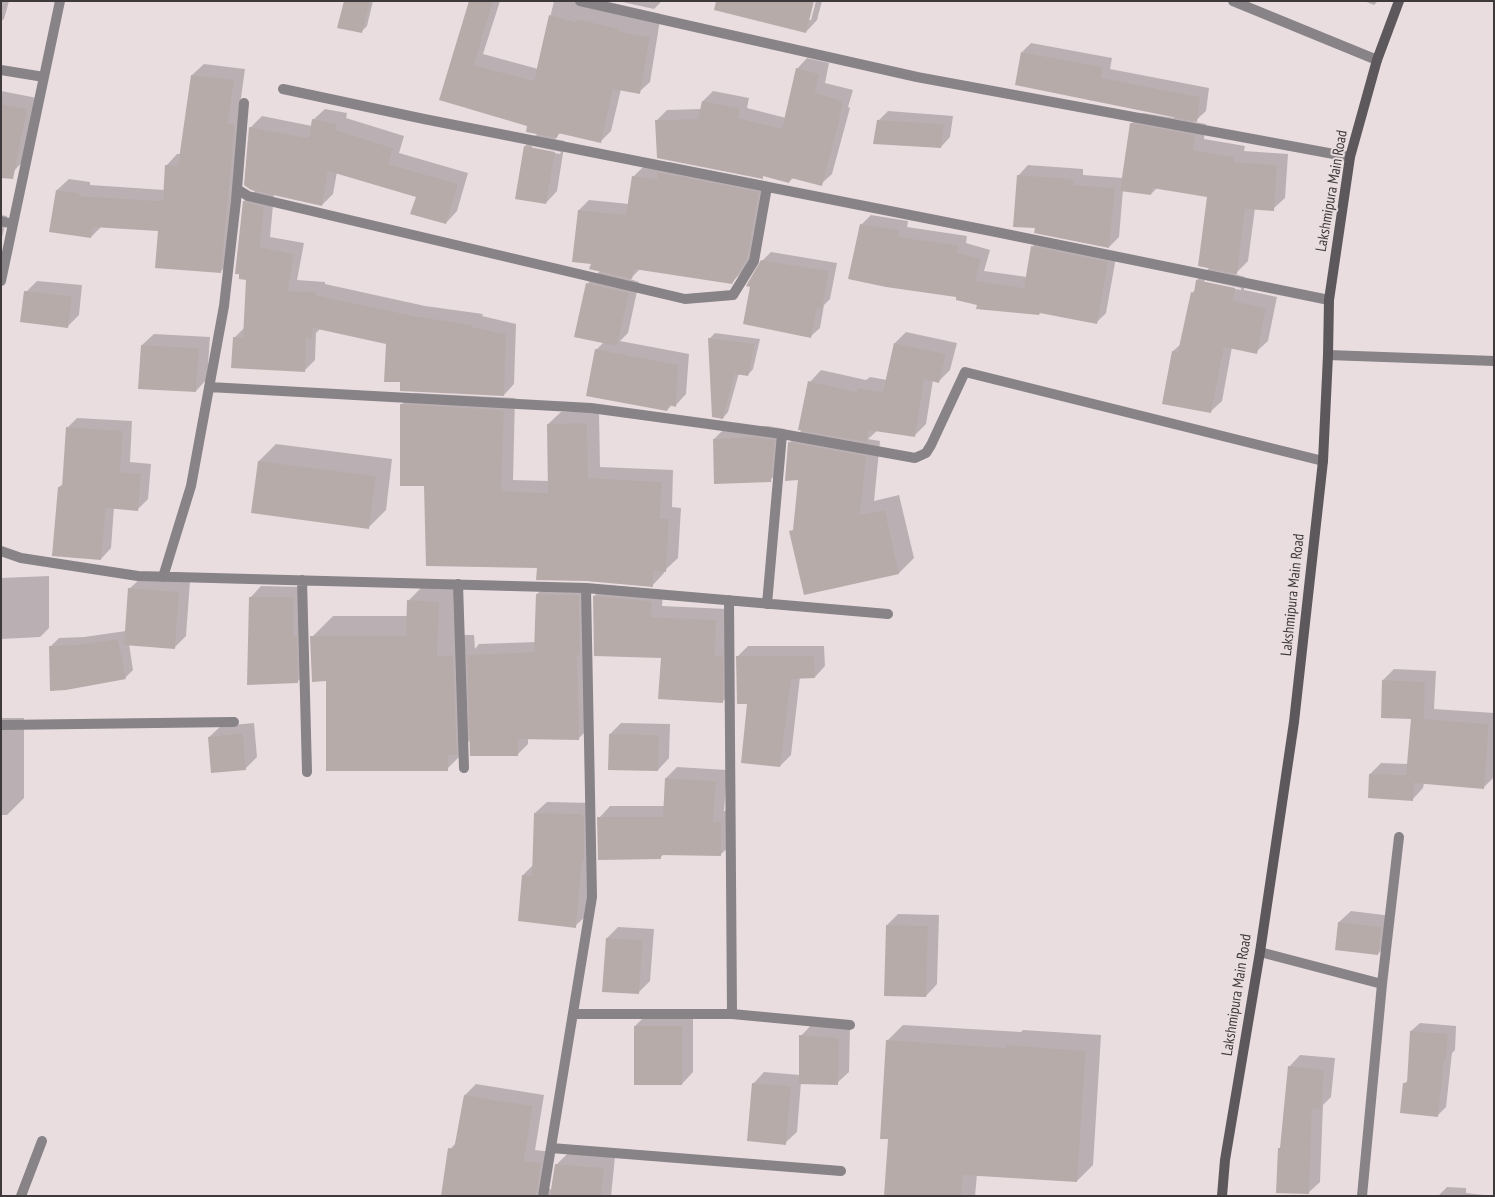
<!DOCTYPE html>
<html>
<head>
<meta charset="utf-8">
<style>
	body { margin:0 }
	#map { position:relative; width:1495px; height:1197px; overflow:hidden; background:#e9dde0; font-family:"PT Sans Narrow",sans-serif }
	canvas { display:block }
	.frame { position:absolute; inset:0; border:2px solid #3e393a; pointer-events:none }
</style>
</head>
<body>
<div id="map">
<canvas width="1495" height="1197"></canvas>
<div class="frame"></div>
</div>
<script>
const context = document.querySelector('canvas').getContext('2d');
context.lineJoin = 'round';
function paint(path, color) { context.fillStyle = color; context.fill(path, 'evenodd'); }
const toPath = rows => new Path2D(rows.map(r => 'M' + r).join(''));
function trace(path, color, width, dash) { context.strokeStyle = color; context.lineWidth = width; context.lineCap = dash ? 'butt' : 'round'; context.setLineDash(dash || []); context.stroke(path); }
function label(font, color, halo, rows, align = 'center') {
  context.font = font + ' "PT Sans Narrow",sans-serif'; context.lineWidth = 4; context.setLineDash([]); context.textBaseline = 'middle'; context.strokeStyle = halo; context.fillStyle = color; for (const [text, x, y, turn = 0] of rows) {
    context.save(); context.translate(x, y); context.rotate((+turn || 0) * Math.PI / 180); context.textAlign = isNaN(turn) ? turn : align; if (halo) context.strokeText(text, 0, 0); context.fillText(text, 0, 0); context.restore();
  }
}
const shadow = toPath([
	[1,1,9,1,4,19,1,21],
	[345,1,373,1,367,26,361,32],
	[470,1,500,1,483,54,538,69,554,1,605,1,661,14,650,82,639,92,621,89,611,131,600,142,561,132,555,139,565,141,557,191,546,203,525,146,538,133,529,125,441,99],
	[532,146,561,152,560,154,532,149],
	[618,1,662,1,654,9],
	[816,1,822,1,817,20,806,32,808,20,811,20],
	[1364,1,1378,1,1374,5],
	[1031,43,1112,58,1110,69,1209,88,1206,111,1194,122,1206,124,1204,139,1245,146,1244,151,1288,154,1285,198,1273,209,1255,208,1248,261,1235,274,1245,277,1244,290,1277,297,1268,341,1256,352,1232,347,1222,401,1210,412,1173,351,1182,343,1192,293,1196,289,1197,280,1210,267,1209,196,1157,188,1151,194,1123,190,1119,237,1109,247,1036,227,1018,176,1028,165,1083,169,1083,175,1123,178,1131,124,1143,113,1174,118,1175,116,1022,52],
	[1205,280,1241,288,1241,290,1203,283],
	[807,58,829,63,825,83,853,90,848,107,850,108,832,174,821,184,794,177,789,182,764,175,762,178,657,120,667,110,701,109,703,101,713,91,749,98,747,108,786,118,797,69],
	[204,64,245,69,239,112,232,260,220,272,159,229,102,226,91,237,57,190,69,179,90,182,90,185,165,190,166,166,177,154,181,154,192,75],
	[1,91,37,98,25,159,14,171,1,168],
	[325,109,347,113,346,118,404,136,399,153,468,173,457,211,446,223,417,196,337,172,333,194,322,205,274,194,270,237,304,243,297,280,325,282,325,284,425,306,483,314,482,316,516,324,514,384,504,395,401,381,387,343,321,328,316,333,315,360,304,371,234,338,245,327,247,279,244,201,256,190,250,128,262,116,312,126,313,120],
	[888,111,953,116,950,137,941,147,878,121],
	[669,162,769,182,757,247,742,272,731,283,640,269,630,279,639,282,628,333,620,341,689,354,686,394,675,406,672,405,667,410,596,350,604,342,588,283,600,271,592,263,579,210,589,200,629,204,634,176,644,166,662,169],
	[1,215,7,216,1,242],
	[871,215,908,221,907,227,967,236,966,243,990,250,984,271,1027,277,1032,247,1042,237,1117,252,1106,313,1096,323,1041,312,978,304,958,296,861,225],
	[771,252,837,263,830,299,824,305,820,328,811,336,762,261],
	[37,281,82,285,79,315,68,326,26,292],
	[906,332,957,343,950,370,939,381,933,380,926,424,914,436,878,430,868,439,880,441,874,501,899,495,914,558,899,573,805,594,791,532,795,528,800,479,789,443,803,429,810,382,821,370,866,380,870,377,887,380,895,343],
	[715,333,760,339,753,369,748,375,739,373,728,412,723,418,709,339],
	[154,334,210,337,207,379,196,391,142,345],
	[414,393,515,398,513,480,549,481,548,424,561,412,599,412,600,467,673,470,672,507,681,508,678,558,664,571,664,573,652,586,538,567,425,484,401,405],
	[77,418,132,421,130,462,151,464,148,499,138,509,114,507,111,548,101,559,59,487,64,483,67,428],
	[768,426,785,429,782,469,770,480,714,439,725,428],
	[276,444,392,459,386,510,369,527,252,512,259,461],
	[49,576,49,628,40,637,1,639,1,578],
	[141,578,190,581,186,636,175,647,129,644,133,670,125,678,51,646,59,638,84,637,126,631,129,589],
	[429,580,459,581,458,635,474,635,475,649,479,644,536,642,537,594,548,583,590,584,589,728,578,739,528,738,528,744,517,755,471,739,468,742,468,748,447,769,328,680,312,637,333,616,408,616,408,601],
	[606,585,663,590,662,606,727,609,734,690,722,702,662,657,595,655,594,596],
	[261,586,304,587,309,670,297,682,250,598],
	[748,646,824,646,825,666,815,677,800,677,791,755,780,766,749,703,738,656],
	[1394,669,1436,671,1434,709,1494,713,1494,777,1483,788,1424,783,1423,788,1413,799,1370,774,1381,763,1408,764,1413,718,1383,680],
	[1,718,24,718,24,798,7,815,1,815],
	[254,723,257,757,246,768,209,737,221,726],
	[621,723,670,724,669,758,658,770,610,734],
	[677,767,727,770,724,811,732,811,732,844,720,855,664,854,660,858,599,818,610,806,665,806,666,778],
	[547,802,593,803,587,915,575,926,523,875,533,865,535,813],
	[1351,911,1392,916,1389,942,1378,954,1336,949,1339,922],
	[898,914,939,915,937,984,926,996,887,925],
	[618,927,654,929,650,981,639,992,607,938],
	[646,1015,693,1015,693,1072,682,1084,635,1026],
	[1420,1023,1456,1026,1455,1050,1452,1053,1446,1107,1438,1115,1404,1084,1409,1079,1411,1031],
	[812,1024,850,1027,849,1072,837,1083,801,1082,797,1132,785,1143,753,1084,764,1072,800,1075,801,1036],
	[903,1025,1021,1032,1023,1030,1101,1035,1093,1165,1077,1181,977,1174,975,1196,885,1196,890,1138,887,1041],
	[1300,1055,1335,1058,1331,1097,1323,1105,1320,1182,1308,1193,1279,1149,1281,1147,1289,1067],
	[476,1084,544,1095,535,1150,552,1152,548,1187,552,1191,556,1165,568,1153,615,1157,611,1196,442,1196,450,1149,457,1142,465,1095],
	[1447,1187,1466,1188,1466,1193,1493,1196,1438,1196]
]);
const building = toPath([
	[344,1,370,1,362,33,337,28],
	[469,1,493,1,474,65,534,81,549,15,576,22,577,19,620,29,619,32,650,37,640,94,613,89,601,143,558,133,557,138,526,132,527,126,439,100],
	[716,1,814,1,806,33,714,10],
	[1021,52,1103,67,1101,78,1200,97,1197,122,1015,85],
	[796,68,819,74,815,93,843,101,839,118,840,118,822,186,791,178,789,183,763,176,763,179,657,158,655,120,698,119,702,101,740,108,738,118,782,129],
	[191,75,234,80,228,123,235,125,221,273,155,268,158,231,93,227,91,238,49,232,56,190,80,193,79,196,160,201,163,200,165,165,178,166],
	[1,104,27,109,13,179,1,178],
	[312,119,337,124,336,130,393,148,388,164,458,184,446,224,410,214,416,197,328,171,322,206,251,190,244,185,249,127,309,138],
	[877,120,944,124,941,148,873,144],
	[1130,123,1195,135,1193,150,1234,157,1234,162,1277,165,1274,211,1245,209,1237,274,1198,266,1207,197,1152,188,1151,195,1120,191],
	[524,146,555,152,546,204,515,199],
	[657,172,759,192,747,259,732,284,634,269,632,279,589,269,591,264,572,262,578,210,626,215,632,176,657,179],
	[1017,175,1074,179,1073,185,1115,188,1109,248,1034,233,1035,228,1013,227],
	[243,201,264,207,260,247,294,254,288,291,315,292,315,295,414,316,472,325,472,327,506,334,504,396,400,391,400,382,384,382,386,344,313,328,312,339,306,338,305,372,231,368,233,337,243,338,246,280,239,279,239,274,235,274],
	[860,224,899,230,898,237,958,245,957,253,981,259,975,281,1024,288,1031,246,1108,262,1097,324,1040,313,1039,315,976,309,977,305,956,300,956,297,886,287,848,279],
	[761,260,829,271,822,309,817,308,811,338,743,324,750,287,746,286],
	[1196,280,1235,288,1233,301,1266,308,1257,354,1224,347,1211,413,1162,404,1172,351,1178,352,1191,292,1194,293],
	[586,283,629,293,617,346,574,337],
	[24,291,72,296,68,328,20,322],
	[708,338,755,344,748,376,735,374,723,419,712,417],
	[894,343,946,354,939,383,924,379,915,437,868,430,867,442,798,430,808,381,857,392,857,388,883,392],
	[141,345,199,348,196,392,138,389],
	[595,349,678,365,676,407,669,405,667,411,586,396],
	[400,404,504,410,501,491,548,493,547,424,587,423,588,478,662,482,660,519,669,519,666,572,653,571,653,587,586,581,536,580,537,568,426,566,424,486,400,486],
	[66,427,123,431,120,472,141,474,138,511,106,508,101,560,52,556,58,487,62,487],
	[756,437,775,440,771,482,714,484,713,439],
	[788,442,866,456,860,515,885,510,899,574,804,595,789,531,793,530,798,480,785,481],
	[258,461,376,476,369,529,251,513],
	[128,588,179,592,175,649,124,645],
	[536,594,579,595,580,656,577,655,579,740,518,739,518,756,470,756,467,655,534,652],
	[593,596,652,601,651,617,716,620,715,656,723,656,723,703,658,699,661,658,594,656],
	[249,597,293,597,293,636,297,636,298,683,247,685],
	[407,600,439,602,437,656,453,655,457,755,448,755,448,771,326,771,326,681,312,682,310,636,406,636],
	[118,639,126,679,66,690,50,691,49,646,75,645],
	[736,656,814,656,815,678,791,679,780,767,741,763,747,704,737,704],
	[1382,680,1425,682,1424,719,1489,724,1484,789,1414,783,1413,801,1368,798,1369,774,1406,775,1411,719,1381,718],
	[243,733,246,770,211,773,208,737],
	[609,734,659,735,658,771,608,770],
	[665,778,716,781,713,822,721,822,721,856,661,855,661,859,598,860,597,817,663,817],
	[534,813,582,814,582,817,584,817,584,860,582,860,576,928,518,921,522,875,532,876],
	[1338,922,1382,927,1378,955,1335,950],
	[886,925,928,926,926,997,884,996],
	[606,938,643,940,639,994,602,992],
	[634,1026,682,1026,682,1085,634,1085],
	[1410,1031,1448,1034,1446,1060,1444,1060,1438,1117,1400,1113,1403,1083,1407,1083],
	[799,1035,839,1038,838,1085,799,1084],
	[886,1040,1006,1048,1006,1045,1086,1051,1077,1182,963,1175,961,1196,884,1196,888,1139,880,1139],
	[1288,1066,1324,1070,1321,1110,1312,1109,1309,1194,1276,1193,1278,1148,1280,1148],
	[752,1083,791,1086,786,1145,747,1141],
	[464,1095,533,1106,524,1161,541,1163,536,1196,441,1196,448,1148,454,1149],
	[555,1164,604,1168,601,1196,550,1196]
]);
const minor = toPath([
	[580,1,917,77,1350,157],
	[1233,1,1377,60],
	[1,70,44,77],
	[283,89,424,119,996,232,1329,300],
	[237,189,248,196,685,299,733,295,754,261,767,187],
	[1,221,13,224],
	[1,281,60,1],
	[1328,355,1494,361],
	[209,387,591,408,782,434,915,458,926,453,931,445,965,372,1323,461],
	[1,551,21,558,138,576,586,588,888,614],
	[163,577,191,486,224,306,236,201,244,103],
	[302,580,307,772],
	[458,584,464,768],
	[729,600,732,1014],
	[767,604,782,434],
	[1,725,234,722],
	[1260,952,1382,984],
	[573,1014,732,1014,850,1025],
	[551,1148,841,1171],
	[21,1196,42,1141],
	[543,1196,592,897,586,588],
	[1362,1196,1382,984,1399,837]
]);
const secondary = toPath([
	[1222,1196,1225,1160,1260,952,1294,722,1323,461,1328,355,1329,300,1350,157,1377,60,1399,1]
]);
const streetNames = [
	["Lakshmipura Main Road",1332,191,-80],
	["Lakshmipura Main Road",1293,595,-84],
	["Lakshmipura Main Road",1237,995,-81]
];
paint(shadow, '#0003');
paint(building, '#b7abaa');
trace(minor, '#878386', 10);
trace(secondary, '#5d585b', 10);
label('15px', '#3e393a', '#e9dde0', streetNames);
</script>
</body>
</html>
